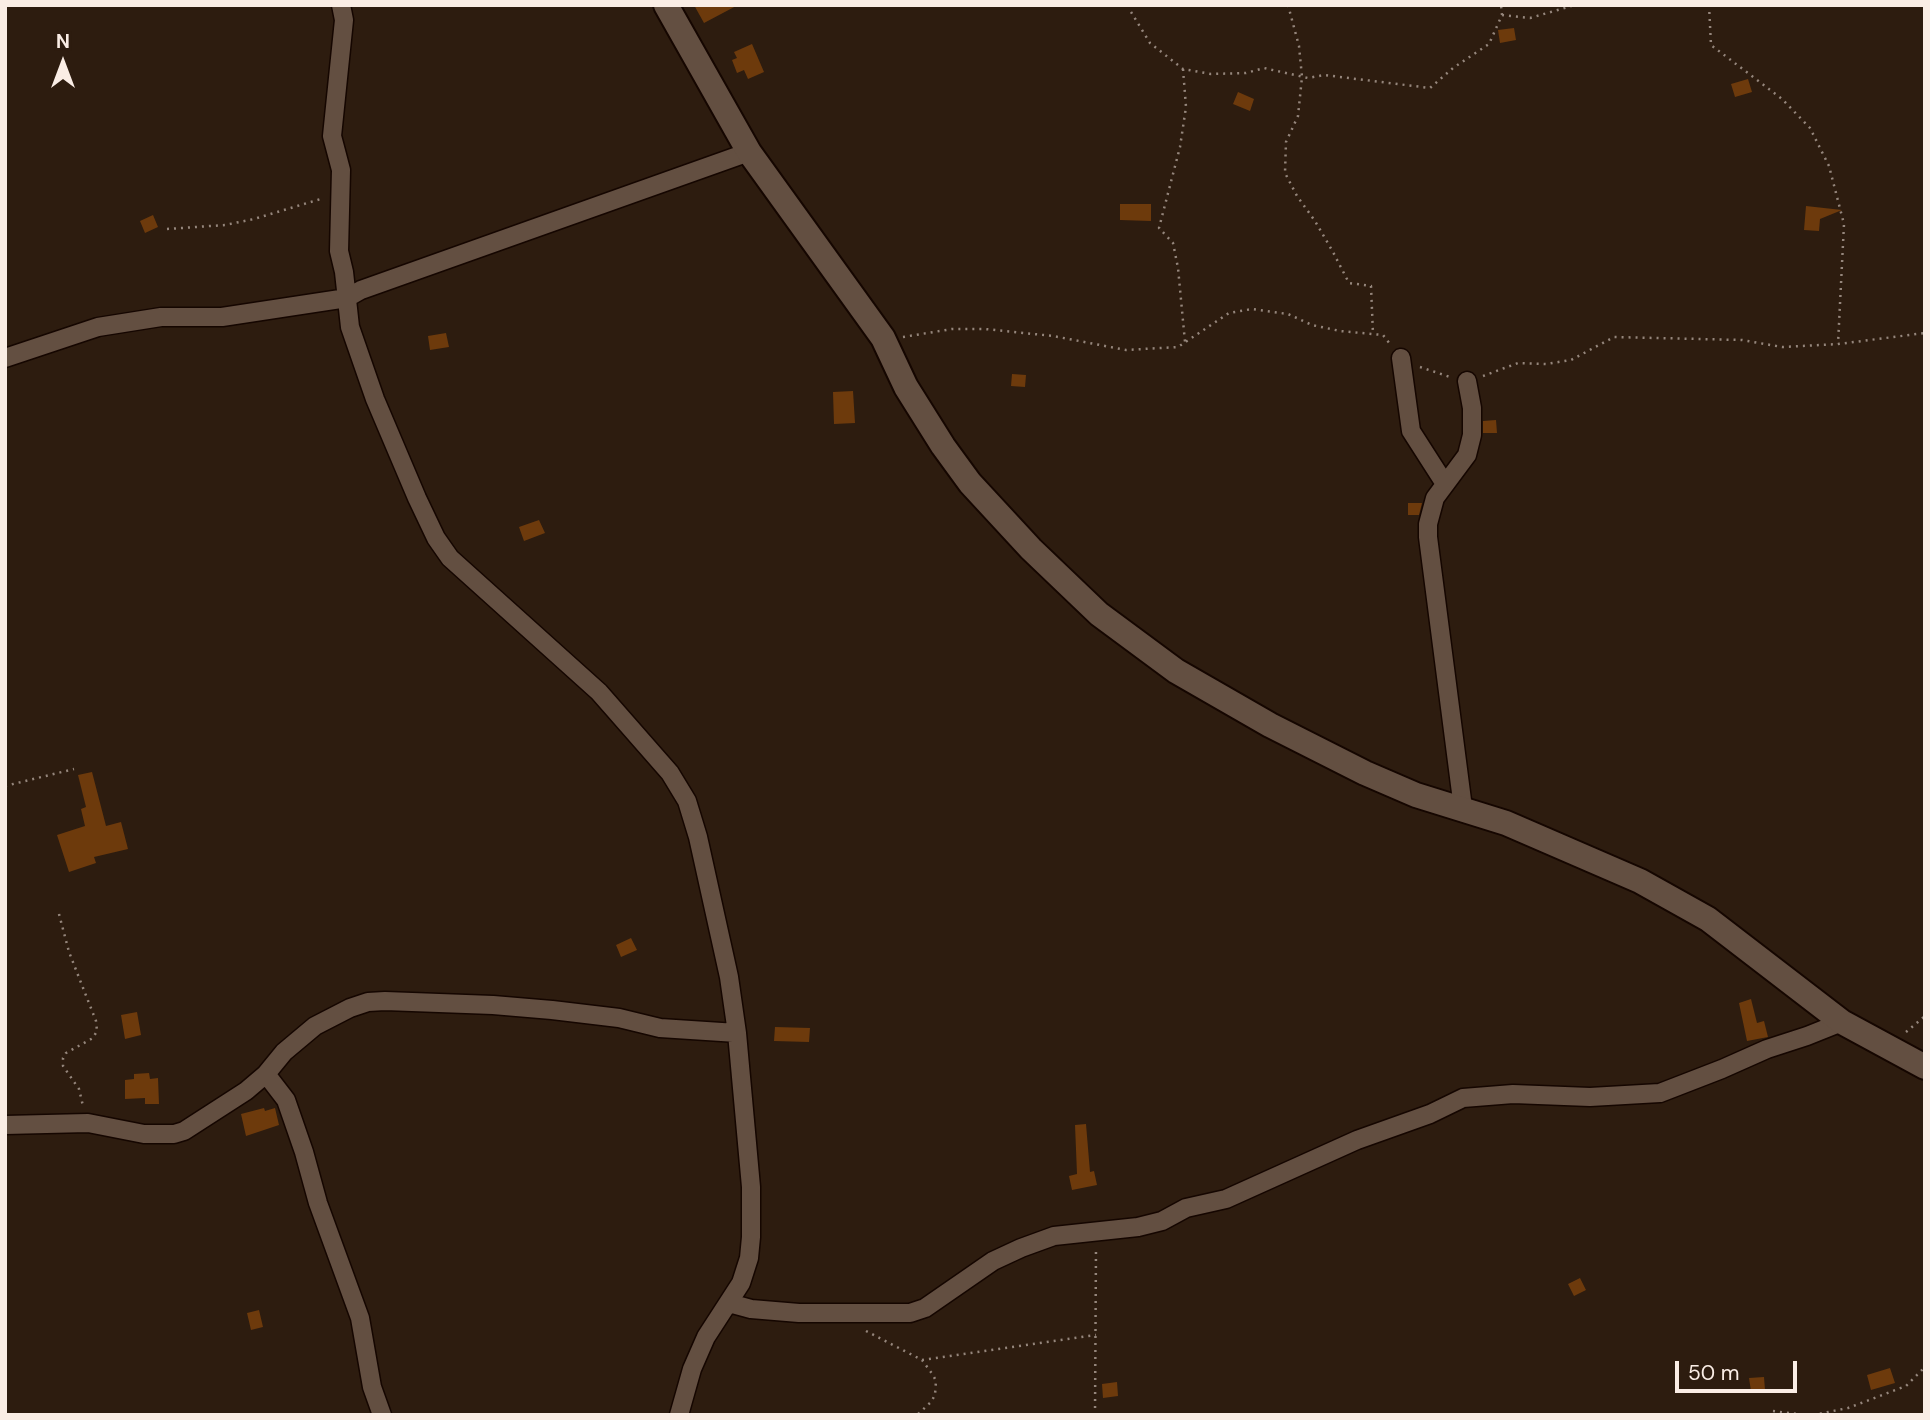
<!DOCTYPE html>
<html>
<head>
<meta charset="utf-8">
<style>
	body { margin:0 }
	#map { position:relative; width:1930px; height:1420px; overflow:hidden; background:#2d1c0f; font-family:"DM Sans",sans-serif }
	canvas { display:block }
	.frame { position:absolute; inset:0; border:7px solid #faede5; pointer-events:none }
	.north { position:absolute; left:28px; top:28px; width:70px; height:70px; -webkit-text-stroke:5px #2d1c0f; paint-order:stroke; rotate:0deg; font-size:19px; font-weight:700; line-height:28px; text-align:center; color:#faede5 }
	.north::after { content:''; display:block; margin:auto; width:24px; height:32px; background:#faede5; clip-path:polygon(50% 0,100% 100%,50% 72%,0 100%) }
	.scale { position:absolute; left:1675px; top:1361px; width:122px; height:32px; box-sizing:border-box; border:4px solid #faede5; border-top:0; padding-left:9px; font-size:21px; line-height:24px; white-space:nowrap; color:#faede5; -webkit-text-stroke:5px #2d1c0f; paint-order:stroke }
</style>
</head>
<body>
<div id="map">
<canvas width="1930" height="1420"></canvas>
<div class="frame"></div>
<div class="north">N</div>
<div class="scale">50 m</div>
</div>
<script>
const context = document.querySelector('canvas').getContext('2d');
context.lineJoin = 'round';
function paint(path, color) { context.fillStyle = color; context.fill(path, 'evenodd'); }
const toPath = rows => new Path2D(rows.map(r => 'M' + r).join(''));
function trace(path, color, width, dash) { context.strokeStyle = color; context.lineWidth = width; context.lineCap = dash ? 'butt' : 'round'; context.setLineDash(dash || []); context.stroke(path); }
const building = toPath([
	[694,5,738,5,704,23],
	[1514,28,1516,40,1500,43,1498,30],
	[752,44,764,72,748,79,744,70,737,73,732,60,737,58,734,52],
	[1748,79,1752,92,1735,97,1731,84],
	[1238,92,1254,99,1250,111,1233,104],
	[1120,204,1151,204,1151,221,1120,220],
	[1806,206,1842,210,1820,219,1819,231,1804,230],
	[153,215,158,227,145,233,140,221],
	[446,333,449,347,430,350,428,336],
	[1012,374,1026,375,1025,387,1011,386],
	[853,391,855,423,834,424,833,392],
	[1496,420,1497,433,1483,433,1483,421],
	[1408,503,1422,503,1419,515,1408,515],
	[539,520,545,533,524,541,519,527],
	[92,772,106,826,121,822,128,849,94,857,96,863,69,872,57,835,85,826,81,809,86,807,78,775],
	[631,938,637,950,621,957,616,945],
	[1751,999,1757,1023,1764,1021,1768,1037,1747,1041,1739,1003],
	[137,1012,141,1035,125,1039,121,1015],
	[775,1027,810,1028,809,1042,774,1041],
	[149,1073,150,1079,158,1078,159,1104,145,1104,145,1098,125,1099,125,1080,134,1079,134,1074],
	[264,1108,265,1111,275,1108,279,1125,246,1136,241,1114],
	[1086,1124,1090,1172,1094,1171,1097,1185,1072,1190,1069,1176,1077,1174,1075,1125],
	[1580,1278,1586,1290,1574,1296,1568,1284],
	[259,1310,263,1327,251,1330,247,1313],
	[1890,1368,1895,1383,1871,1390,1867,1375],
	[1764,1377,1765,1390,1751,1391,1749,1378],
	[1117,1382,1118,1396,1103,1398,1102,1384]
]);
const path = toPath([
	[1131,5,1131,12,1150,43,1183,69,1211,74,1246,73,1264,68,1308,78,1324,75,1430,88,1453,68,1489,44,1502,15,1501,5],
	[1288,5,1299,46,1302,77,1298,116,1286,142,1285,173,1297,196,1315,221,1333,252,1349,283,1371,286,1373,334],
	[1709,5,1711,45,1782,99,1810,128,1829,166,1844,224,1838,344],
	[1502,15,1530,18,1575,5],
	[1183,69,1186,107,1180,147,1159,228,1173,243,1178,268,1185,342],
	[167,229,225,225,254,219,324,198],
	[903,337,952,329,985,329,1053,336,1126,350,1178,347,1229,313,1252,309,1288,314,1312,325,1340,331,1383,335,1390,344],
	[1420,367,1450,377],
	[1483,376,1518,363,1546,364,1571,360,1614,337,1742,340,1782,347,1838,344,1925,333],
	[5,786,74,769],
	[59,914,69,952,96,1021,97,1031,93,1038,66,1053,63,1058,63,1066,79,1089,83,1106],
	[1906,1032,1925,1016],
	[866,1331,922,1360,933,1375,936,1381,935,1395,931,1402,917,1415],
	[922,1360,1096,1335],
	[1773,1411,1805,1415],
	[1095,1415,1096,1247],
	[1813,1415,1848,1408,1906,1386,1925,1367]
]);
const street = toPath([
	[341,5,344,20,332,136,341,170,339,251,344,272,350,327,375,399,417,498,436,538,450,558,599,692,670,773,687,801,698,837,729,977,737,1033,751,1187,751,1237,749,1258,741,1283,706,1337,692,1369,679,1415],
	[5,358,98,327,161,317,222,317,347,298,361,290,749,152],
	[1401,358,1411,431,1445,484],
	[1463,808,1428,537,1428,524,1435,498,1467,455,1472,435,1472,408,1467,381],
	[266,1074,286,1100,304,1152,318,1203,360,1318,372,1387,382,1415],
	[5,1125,88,1123,144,1134,174,1134,184,1131,246,1091,266,1074,284,1052,315,1026,350,1008,368,1002,385,1001,493,1005,552,1010,619,1018,660,1028,737,1033],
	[729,1303,751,1309,799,1313,910,1313,925,1308,993,1261,1021,1248,1054,1236,1138,1227,1162,1221,1186,1208,1226,1199,1357,1140,1430,1114,1463,1098,1513,1094,1590,1097,1660,1093,1722,1069,1767,1049,1807,1036,1842,1022]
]);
const secondary = toPath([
	[666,5,749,152,883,338,906,387,943,446,970,483,1031,549,1099,614,1176,671,1270,725,1365,773,1416,795,1506,823,1640,881,1708,919,1842,1022,1925,1067]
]);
paint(building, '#6d3a0c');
trace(street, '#150600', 21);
trace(secondary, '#150600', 28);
trace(path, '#95867c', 2.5, [2, 5]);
trace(street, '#634f41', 18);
trace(secondary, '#634f41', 24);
</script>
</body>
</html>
